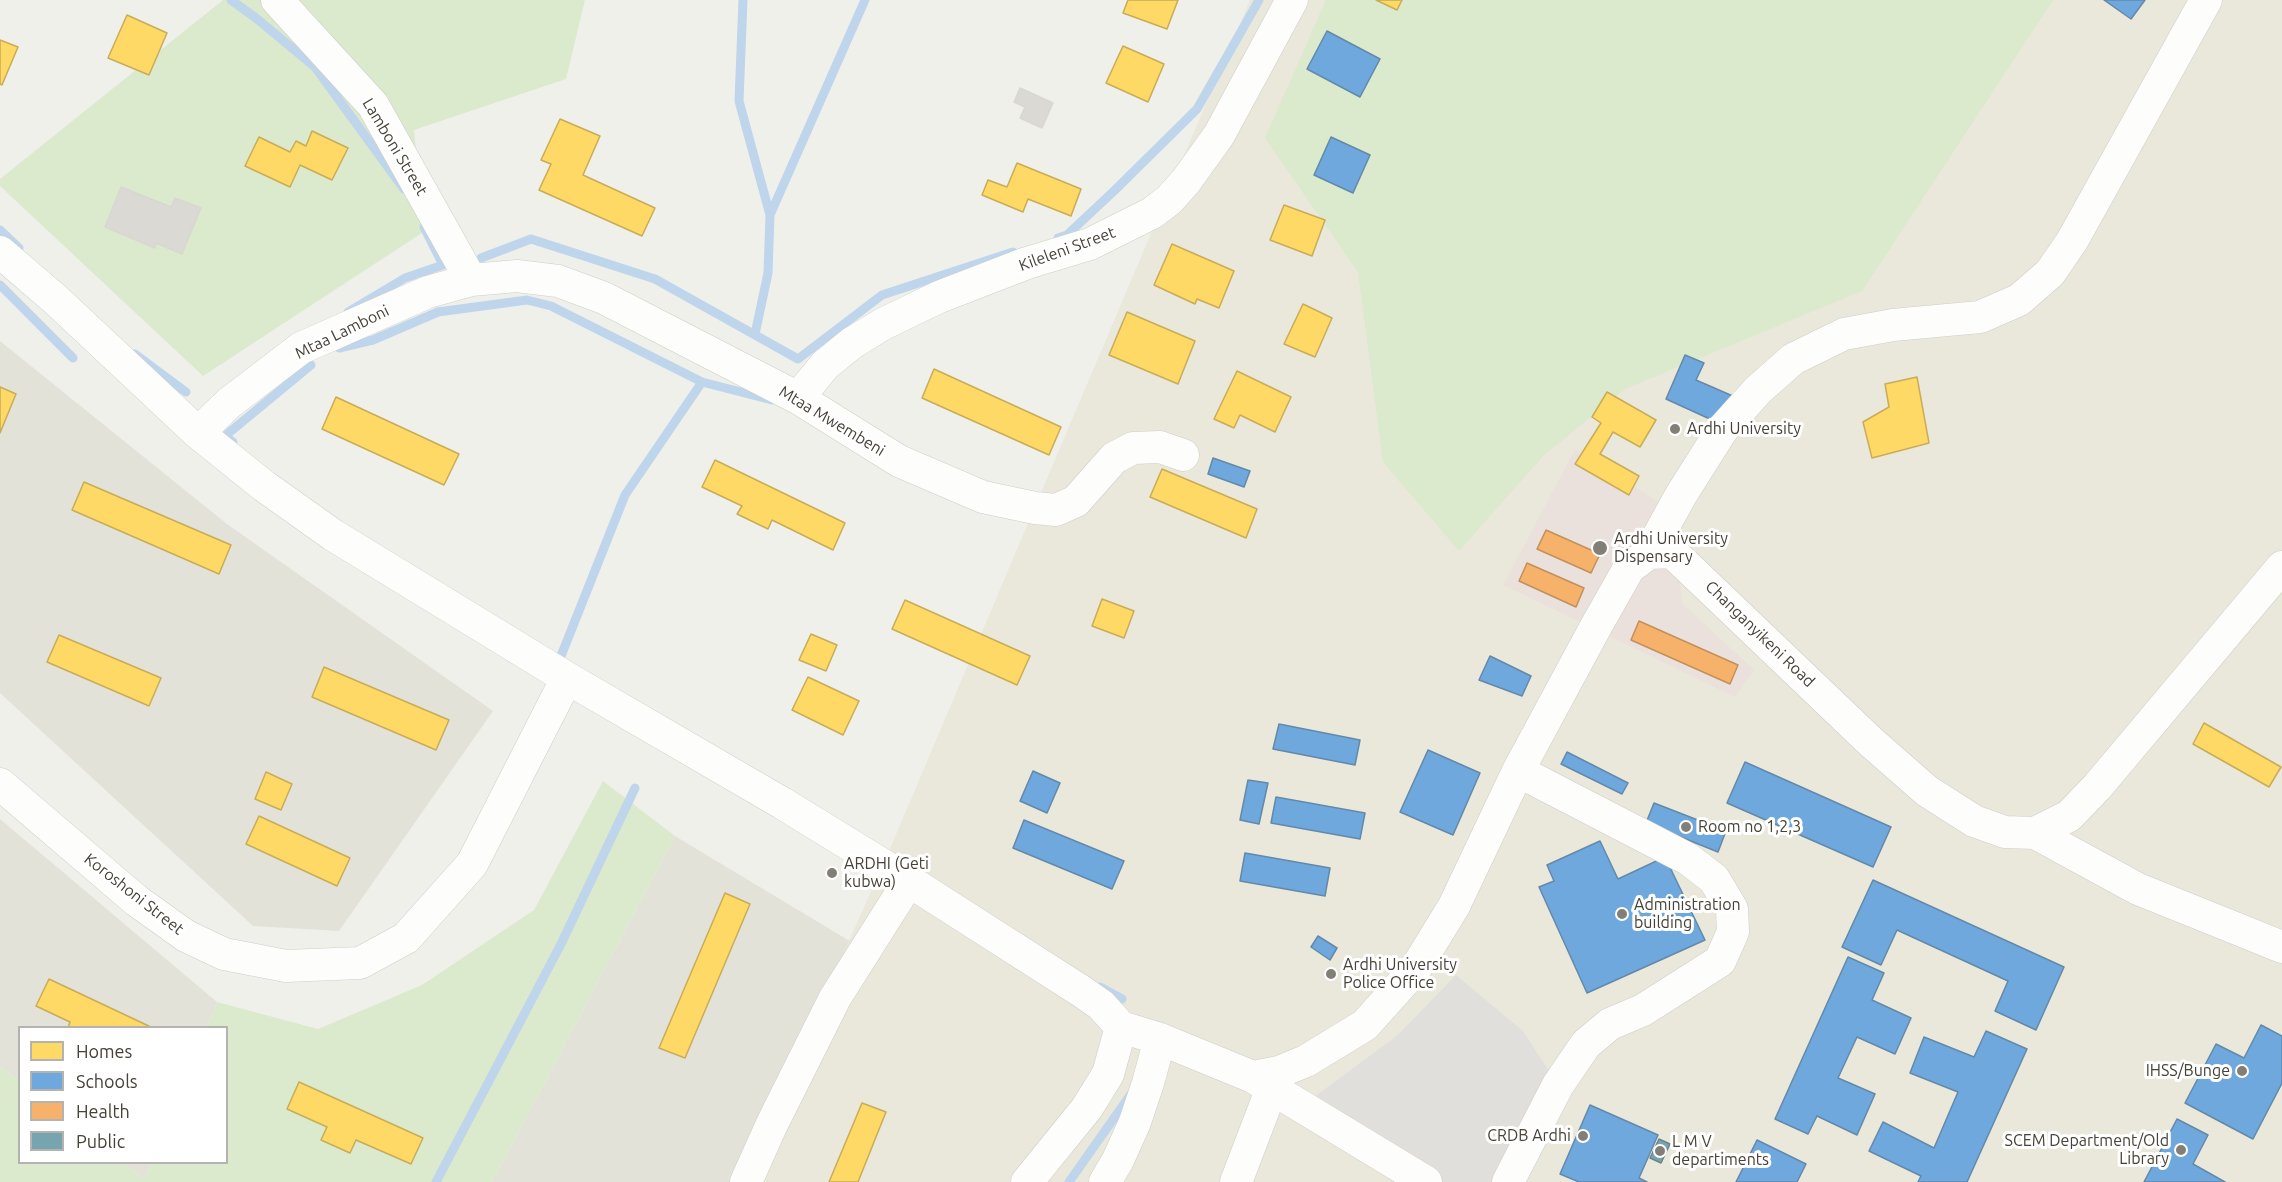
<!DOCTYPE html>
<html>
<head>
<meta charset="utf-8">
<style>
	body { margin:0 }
	#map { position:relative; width:2282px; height:1182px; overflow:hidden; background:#f0f0eb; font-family:Ubuntu,sans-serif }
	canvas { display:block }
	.legend { position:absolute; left:18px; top:1026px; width:210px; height:138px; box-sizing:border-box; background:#fff; border:2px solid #b5b3af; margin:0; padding:8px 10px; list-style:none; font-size:18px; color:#464237 }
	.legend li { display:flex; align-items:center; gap:12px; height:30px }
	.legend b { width:30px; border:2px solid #b5b3af }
</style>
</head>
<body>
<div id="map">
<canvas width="2282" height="1182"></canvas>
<ul class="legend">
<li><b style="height:16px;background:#ffd966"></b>Homes</li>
<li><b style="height:16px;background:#6fa8dc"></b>Schools</li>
<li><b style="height:16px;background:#f6b26b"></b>Health</li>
<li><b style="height:16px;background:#76a5af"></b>Public</li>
</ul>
</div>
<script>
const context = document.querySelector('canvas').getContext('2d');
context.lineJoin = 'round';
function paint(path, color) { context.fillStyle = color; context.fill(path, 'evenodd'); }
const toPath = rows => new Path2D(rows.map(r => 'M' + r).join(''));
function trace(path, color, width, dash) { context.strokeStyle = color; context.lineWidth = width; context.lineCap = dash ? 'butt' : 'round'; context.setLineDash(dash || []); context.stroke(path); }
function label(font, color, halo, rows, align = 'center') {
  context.font = font + ' Ubuntu,sans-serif'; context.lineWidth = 6; context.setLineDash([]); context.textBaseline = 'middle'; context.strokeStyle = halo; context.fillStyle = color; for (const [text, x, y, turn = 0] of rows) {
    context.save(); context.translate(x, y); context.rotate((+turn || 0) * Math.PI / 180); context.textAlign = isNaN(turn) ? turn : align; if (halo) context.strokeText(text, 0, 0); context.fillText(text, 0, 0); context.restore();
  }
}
const residential = toPath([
	[0,341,227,524,493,711,339,931,253,926,0,693],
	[0,819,217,1002,207,1027,20,1028,19,1081,0,1066],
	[675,836,968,1012,941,1182,492,1182],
	[123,1163,151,1163,144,1179]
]);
const education = toPath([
	[1250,0,2282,0,2282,1182,741,1182,886,858]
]);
const medical = toPath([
	[1575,449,1674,512,1682,603,1754,670,1735,697,1503,585]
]);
const green = toPath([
	[223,0,585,0,566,79,414,130,425,231,203,376,0,186,0,179],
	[1326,0,2053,0,1862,291,1625,389,1543,456,1459,551,1383,462,1358,272,1265,138],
	[603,781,675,836,492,1182,0,1182,0,1066,19,1081,20,1162,123,1163,144,1179,151,1163,226,1162,226,1028,207,1027,217,1002,318,1029,422,985,534,910]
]);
const parking = toPath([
	[1456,975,1523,1031,1556,1082,1503,1182,1410,1182,1294,1112,1398,1035]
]);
const homes = toPath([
	[1128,0,1178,0,1167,29,1123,13,1128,0],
	[1376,0,1402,0,1397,10,1376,0],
	[127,15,167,33,149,75,108,58,127,15],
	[0,40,18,47,2,85,0,84,0,40],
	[1123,46,1164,64,1148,102,1106,83,1123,46],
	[560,119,600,136,583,175,655,208,642,236,539,190,551,164,541,160,560,119],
	[312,131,348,148,332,180,300,165,290,187,245,166,259,137,290,152,296,141,306,146,312,131],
	[1017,163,1081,189,1071,216,1028,199,1023,212,982,195,988,180,1007,187,1017,163],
	[1284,205,1325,220,1312,256,1270,240,1284,205],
	[1172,244,1234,271,1219,308,1197,299,1195,304,1154,285,1172,244],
	[1303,304,1332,318,1315,357,1284,344,1303,304],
	[1127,312,1195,341,1178,384,1109,355,1127,312],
	[934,369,1061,427,1049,455,922,398,934,369],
	[1237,371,1291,397,1275,432,1240,415,1234,428,1214,419,1237,371],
	[1917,377,1929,443,1872,458,1863,422,1889,407,1885,384,1917,377],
	[0,387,16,394,0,433,0,387],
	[1607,392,1656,420,1640,447,1613,432,1600,454,1639,476,1629,495,1575,464,1601,423,1592,417,1607,392],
	[336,397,459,454,444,485,322,429,336,397],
	[715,460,845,523,833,550,772,520,768,529,737,514,742,506,702,487,715,460],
	[1162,469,1257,509,1246,538,1150,497,1162,469],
	[84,482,231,545,219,574,72,510,84,482],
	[1102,599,1134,611,1124,638,1092,626,1102,599],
	[905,600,1030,656,1017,685,892,629,905,600],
	[811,634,837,645,826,671,799,660,811,634],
	[59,635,161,678,149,706,47,662,59,635],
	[324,667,449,720,436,750,312,697,324,667],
	[808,677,859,701,843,735,792,710,808,677],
	[2204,723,2281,767,2269,787,2193,744,2204,723],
	[266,772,292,784,281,810,255,799,266,772],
	[259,816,350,858,337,886,246,844,259,816],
	[725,893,750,904,685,1058,659,1048,725,893],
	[49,979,153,1028,68,1028,70,1022,36,1006,49,979],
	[299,1082,423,1138,411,1164,356,1140,350,1153,321,1140,327,1127,287,1109,299,1082],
	[862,1103,886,1112,858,1182,829,1182,862,1103]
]);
const schools = toPath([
	[2104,0,2145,0,2131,19,2104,0],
	[1327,31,1380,59,1360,97,1307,69,1327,31],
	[1331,137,1370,155,1353,193,1314,175,1331,137],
	[1685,355,1704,363,1696,380,1735,397,1723,425,1666,399,1685,355],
	[1213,458,1250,471,1244,487,1208,474,1213,458],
	[1490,656,1531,676,1522,696,1479,680,1490,656],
	[1279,724,1360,740,1355,765,1273,749,1279,724],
	[1428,750,1480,773,1453,835,1400,812,1428,750],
	[1567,752,1628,783,1622,794,1561,764,1567,752],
	[1745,762,1891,827,1873,867,1727,803,1745,762],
	[1033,771,1060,783,1047,813,1020,801,1033,771],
	[1248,780,1268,783,1259,824,1240,820,1248,780],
	[1276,797,1365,813,1360,839,1271,823,1276,797],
	[1654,803,1726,831,1718,852,1646,823,1654,803],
	[1024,820,1124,861,1112,889,1013,848,1024,820],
	[1600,841,1618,879,1665,857,1705,940,1587,993,1539,887,1554,881,1547,865,1600,841],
	[1245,853,1330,868,1325,896,1240,881,1245,853],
	[1873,880,2064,967,2036,1030,1995,1011,2008,981,1897,930,1881,965,1842,947,1873,880],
	[1318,936,1337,948,1330,960,1311,947,1318,936],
	[1848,957,1884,973,1872,1000,1911,1018,1895,1054,1857,1037,1838,1078,1875,1094,1857,1135,1817,1116,1808,1134,1775,1119,1848,957],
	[2261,1025,2282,1036,2282,1083,2253,1139,2185,1103,2216,1044,2244,1058,2261,1025],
	[1986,1031,2027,1049,1967,1182,1918,1182,1921,1176,1869,1151,1883,1122,1934,1148,1958,1092,1910,1073,1924,1037,1974,1057,1986,1031],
	[1590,1105,1658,1135,1639,1178,1647,1182,1579,1182,1560,1174,1590,1105],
	[2177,1119,2208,1135,2193,1164,2225,1182,2144,1182,2177,1119],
	[1757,1140,1806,1164,1797,1182,1736,1182,1757,1140]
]);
const health = toPath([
	[1546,530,1600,554,1591,573,1537,549,1546,530],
	[1527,563,1584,588,1576,607,1519,581,1527,563],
	[1639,621,1738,665,1730,684,1631,640,1639,621]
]);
const public = toPath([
	[1659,1139,1670,1144,1661,1163,1650,1158,1659,1139]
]);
const stream = toPath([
	[231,0,256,18,315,67,404,189],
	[743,0,739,101,770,215],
	[0,230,19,248],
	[1058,238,1067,235,1115,190,1197,109,1259,0],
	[481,258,531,239,655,279,798,359,882,295,1013,252],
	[0,285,73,358],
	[348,312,405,278,443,265,424,227],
	[755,334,768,273,770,215,865,0],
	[339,348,373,340,438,312,527,300,551,306,702,382,772,400],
	[135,354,186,392],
	[233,442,225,436,311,365],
	[559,661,625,495,702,382],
	[1100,987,1122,999],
	[436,1182,561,944,635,788],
	[1069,1182,1131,1094]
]);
const building = toPath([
	[1020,88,1053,103,1042,128,1020,118,1025,107,1014,102,1020,88],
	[121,187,171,207,175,198,201,208,182,254,156,243,155,248,105,227,121,187]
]);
const minor = toPath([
	[277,0,373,105,471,280],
	[0,252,55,299,198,433,264,486,333,535,567,678,782,803,909,881,1081,991,1101,1005,1121,1027,1160,1039,1253,1077,1426,1182],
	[798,398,825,365,852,343,883,324,939,297,1027,263,1090,244,1152,213,1169,200,1186,181,1219,135,1292,0],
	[198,433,229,403,301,348,428,292,471,280,517,276,558,281,604,298,798,398,899,461,983,497,1035,508,1056,510,1076,501,1114,458,1133,448,1160,447,1183,455],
	[1649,553,1681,495,1722,430,1758,390,1793,359,1844,334,1893,325,1980,317,2019,300,2050,273,2072,241,2206,0],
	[0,784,137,901,186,936,224,954,286,966,360,963,406,938,472,864,567,678],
	[2035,833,2138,889,2282,947],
	[1253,1077,1279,1072,1306,1061,1365,1025,1416,968,1454,906,1518,771,1594,630,1629,568,1649,553,1672,552,1871,742,1927,791,1974,821,2005,832,2035,833,2069,816,2097,787,2282,567],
	[746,1182,772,1124,835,998,909,881],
	[1027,1182,1087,1108,1108,1074,1121,1027],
	[1105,1182,1118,1160,1135,1122,1148,1083,1160,1039],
	[1236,1182,1272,1088],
	[1508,1182,1558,1085,1586,1044,1610,1024,1643,1010,1720,961,1733,932,1732,909,1714,879,1688,859,1518,771]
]);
const markers = [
	[1675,429,6,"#827f76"],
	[1600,548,8,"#827f76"],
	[1686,827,6,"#827f76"],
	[832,873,6,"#827f76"],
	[1622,914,6,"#827f76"],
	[1331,974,6,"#827f76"],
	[2242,1071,6,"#827f76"],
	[1583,1136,6,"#827f76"],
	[2181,1150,6,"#827f76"],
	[1660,1151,6,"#827f76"]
];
const streetNames = [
	["Lamboni Street",395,147,59],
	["Kileleni Street",1067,249,-20],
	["Mtaa Lamboni",342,332,-26],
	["Mtaa Mwembeni",832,421,31],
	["Changanyikeni Road",1760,634,44],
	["Koroshoni Street",134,894,38]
];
const poiNames = [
	["Ardhi University",1687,429],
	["Ardhi University",1614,539],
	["Dispensary",1614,557],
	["Room no 1,2,3",1698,827],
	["ARDHI (Geti",844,864],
	["kubwa)",844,882],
	["Administration",1634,905],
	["building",1634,923],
	["Ardhi University",1343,965],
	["Police Office",1343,983],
	["IHSS/Bunge",2230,1071,"right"],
	["CRDB Ardhi",1571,1136,"right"],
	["SCEM Department/Old",2169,1141,"right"],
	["Library",2169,1159,"right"],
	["L M V",1672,1142],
	["departiments",1672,1160]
];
paint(residential, '#e3e2d9');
paint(education, '#eae8db');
paint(medical, '#ebe1dc');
paint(green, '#dbe9cd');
paint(parking, '#e0dfdb');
paint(homes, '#ffd966');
trace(homes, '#c8ac58', 1.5);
paint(schools, '#6fa8dc');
trace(schools, '#6389aa', 1.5);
paint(health, '#f6b26b');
trace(health, '#c1905b', 1.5);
paint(public, '#76a5af');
trace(public, '#68878b', 1.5);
trace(stream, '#bed5eb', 9);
paint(building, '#dad9d4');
trace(building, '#d8d7d1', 1.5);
trace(minor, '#cecdc8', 33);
trace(minor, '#fdfdfc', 32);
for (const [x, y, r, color] of markers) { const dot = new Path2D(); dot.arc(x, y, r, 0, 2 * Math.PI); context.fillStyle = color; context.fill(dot); trace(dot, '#fff', 2); }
label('16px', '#464237', '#fff', streetNames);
label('16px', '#464237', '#fff', poiNames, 'left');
</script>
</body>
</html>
